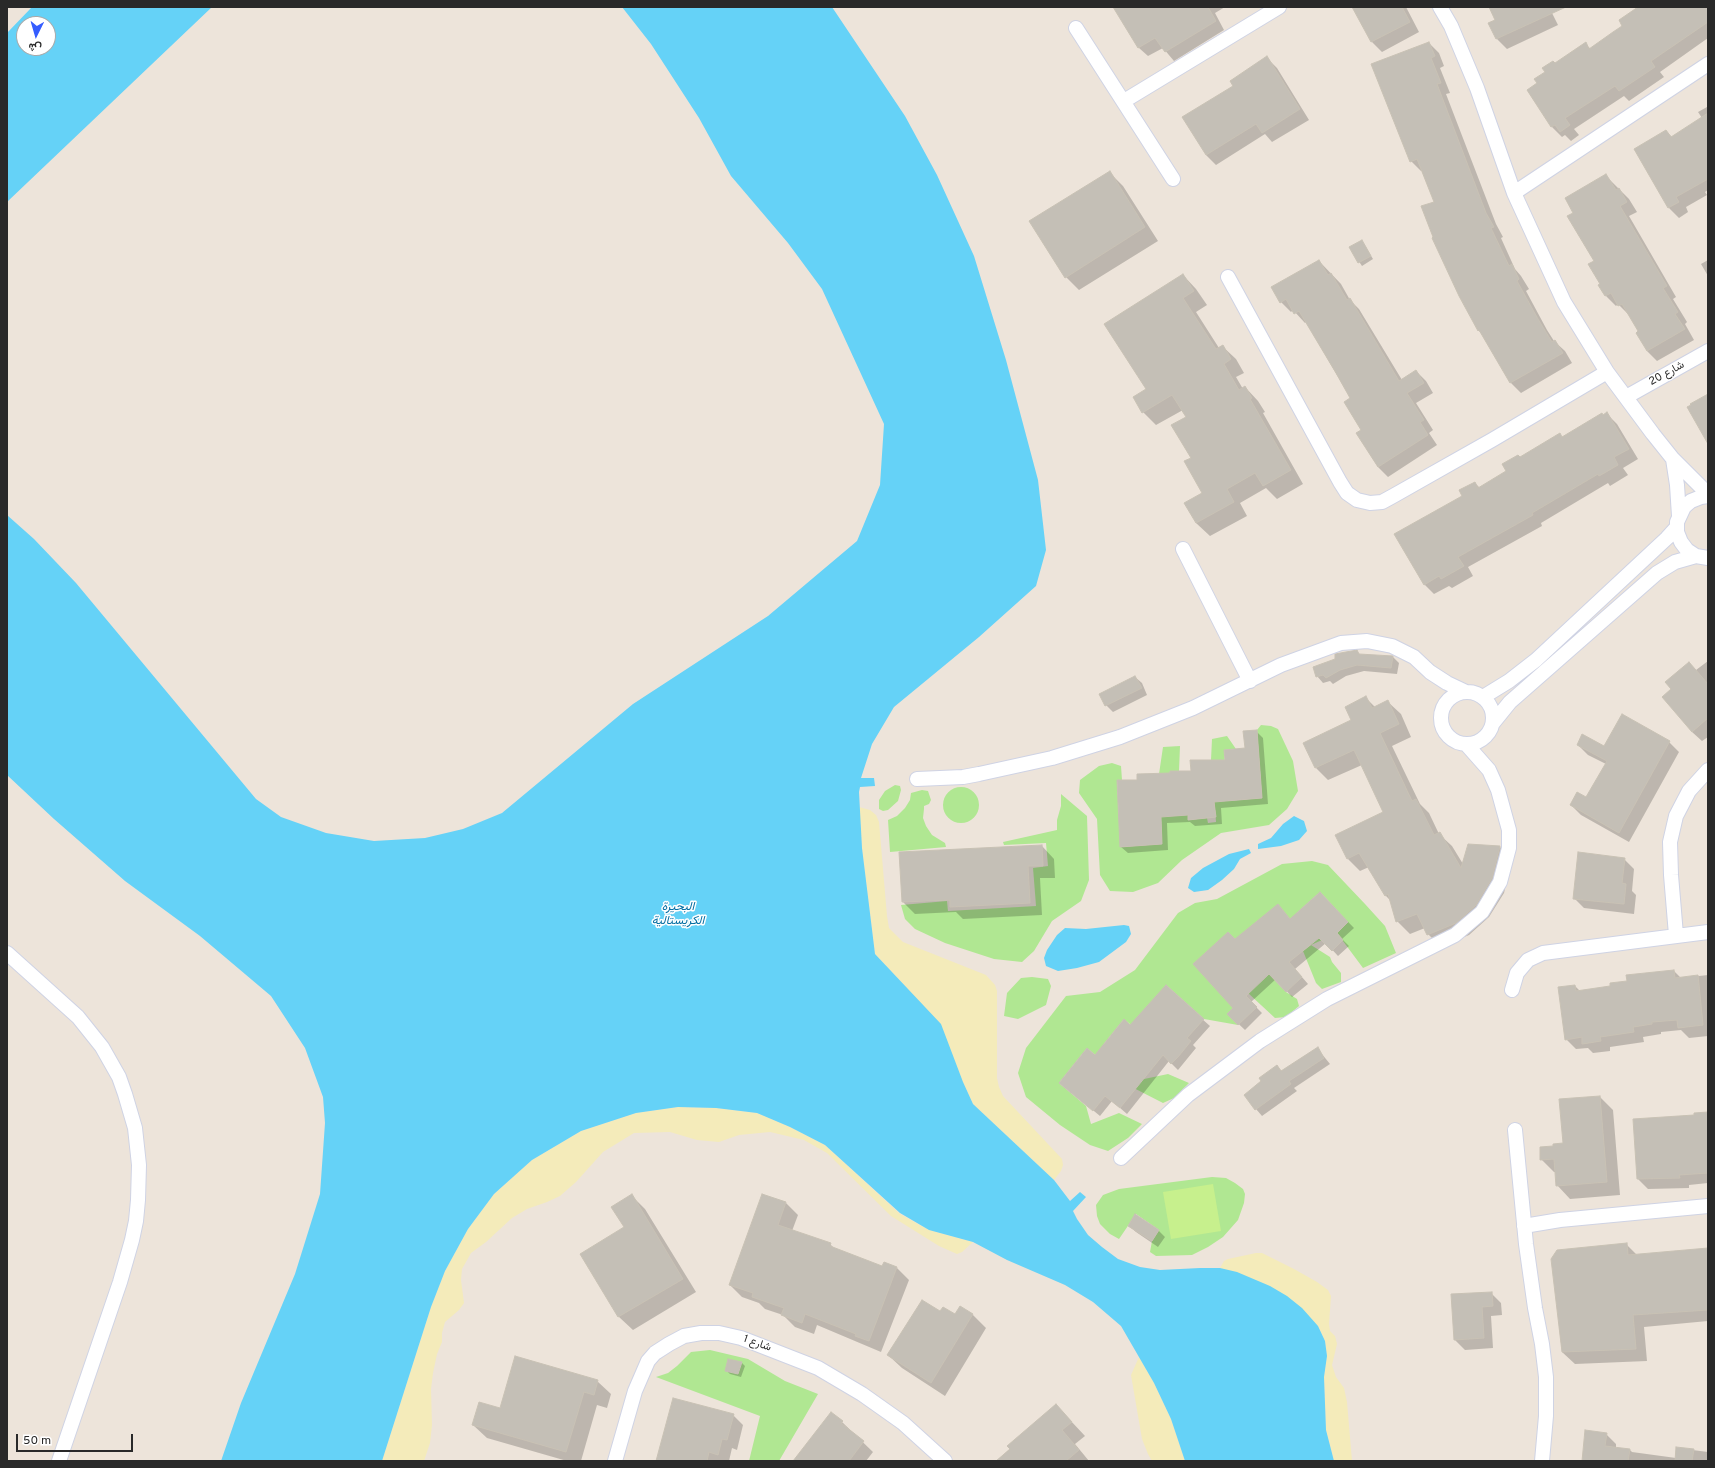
<!DOCTYPE html>
<html>
<head>
<meta charset="utf-8">
<style>
	body { margin:0 }
	#map { position:relative; width:1715px; height:1468px; overflow:hidden; background:#ede4da; font-family:Overpass,Vazirmatn,sans-serif }
	canvas { display:block }
	.frame { position:absolute; inset:0; border:8px solid #292929; pointer-events:none }
	.north { position:absolute; left:16px; top:16px; width:40px; height:40px; box-sizing:border-box; background:#fff; border:1px solid #a9a9a9; border-radius:50%; rotate:185deg; font-size:11px; font-weight:700; line-height:16px; text-align:center; color:#292929 }
	.north::after { content:''; display:block; margin:auto; width:14px; height:18px; background:#355dff; clip-path:polygon(50% 0,100% 100%,50% 72%,0 100%) }
	.scale { position:absolute; left:16px; top:1434px; width:117px; height:18px; box-sizing:border-box; border:2px solid #292929; border-top:0; padding-left:5px; font-size:12px; line-height:14px; white-space:nowrap; color:#292929; -webkit-text-stroke:3px #fff; paint-order:stroke }
</style>
</head>
<body>
<div id="map">
<canvas width="1715" height="1468"></canvas>
<div class="frame"></div>
<div class="north">ش</div>
<div class="scale">50 m</div>
</div>
<script>
const context = document.querySelector('canvas').getContext('2d');
context.lineJoin = 'round';
function paint(path, color) { context.fillStyle = color; context.fill(path, 'evenodd'); }
const toPath = rows => new Path2D(rows.map(r => 'M' + r).join(''));
function trace(path, color, width, dash) { context.strokeStyle = color; context.lineWidth = width; context.lineCap = dash ? 'butt' : 'round'; context.setLineDash(dash || []); context.stroke(path); }
function label(font, color, halo, rows, align = 'center') {
  context.font = font + ' Overpass,Vazirmatn,sans-serif'; context.lineWidth = 3; context.setLineDash([]); context.textBaseline = 'middle'; context.strokeStyle = halo; context.fillStyle = color; for (const [text, x, y, turn = 0] of rows) {
    context.save(); context.translate(x, y); context.rotate((+turn || 0) * Math.PI / 180); context.textAlign = isNaN(turn) ? turn : align; if (halo) context.strokeText(text, 0, 0); context.fillText(text, 0, 0); context.restore();
  }
}
const green = toPath([
	[1261,725,1271,726,1278,729,1293,761,1298,791,1287,809,1269,825,1221,833,1182,860,1158,883,1133,892,1110,891,1100,875,1097,819,1079,793,1080,780,1099,766,1112,763,1121,766,1122,780,1117,780,1121,847,1162,844,1159,774,1163,747,1180,746,1179,771,1173,816,1188,815,1188,820,1207,818,1208,823,1216,822,1211,760,1212,739,1227,736,1236,749,1224,750,1228,801,1262,798,1257,730],
	[895,785,900,786,901,790,898,801,888,810,883,811,879,809,879,800,885,791],
	'943 805a18 18 0 1 1 36 0a18 18 0 1 1-36 0Z',
	[922,790,928,791,931,800,929,804,924,806,924,809,923,818,926,826,932,835,945,843,946,847,890,852,888,820,897,816,905,808,910,800,911,793],
	[1061,794,1087,816,1089,880,1081,901,1052,921,1034,951,1022,962,994,959,945,943,915,929,905,919,901,905,947,901,948,911,1036,906,1033,868,1048,866,1046,843,1004,845,1003,842,1057,830,1057,820,1061,806],
	[1312,861,1328,865,1365,904,1385,926,1396,953,1363,968,1337,933,1348,922,1320,892,1297,913,1322,940,1311,945,1330,957,1332,962,1341,973,1341,982,1322,989,1316,983,1303,951,1311,945,1278,905,1272,977,1286,992,1297,999,1299,1006,1286,1017,1275,1018,1248,993,1227,1014,1238,1025,1204,1019,1166,985,1160,1050,1124,1019,1103,1045,1144,1079,1168,1074,1189,1083,1174,1098,1163,1103,1118,1080,1121,1076,1087,1048,1059,1083,1086,1106,1091,1124,1119,1113,1142,1124,1128,1138,1108,1151,1090,1145,1060,1125,1026,1097,1018,1073,1026,1048,1066,996,1100,992,1135,970,1178,913,1195,903,1217,899,1282,864],
	[1032,977,1048,979,1051,986,1046,1005,1018,1019,1004,1016,1007,993,1021,978],
	[1212,1177,1226,1178,1235,1183,1243,1189,1245,1194,1244,1203,1238,1220,1223,1237,1208,1247,1192,1255,1156,1256,1150,1252,1152,1241,1159,1230,1136,1214,1119,1239,1110,1234,1100,1224,1097,1216,1096,1205,1103,1195,1119,1189],
	[710,1350,748,1359,785,1381,818,1394,779,1461,749,1461,760,1416,656,1377,668,1373,677,1366,691,1352]
]);
const sand = toPath([
	[859,807,870,810,876,815,879,822,887,916,889,928,903,942,986,975,995,985,997,991,997,1078,999,1087,1003,1096,1062,1159,1063,1165,1061,1171,1054,1180,973,1104,963,1082,907,988,875,954,862,848],
	[678,1107,716,1108,757,1113,790,1127,825,1145,900,1214,929,1230,973,1242,962,1252,957,1254,939,1246,891,1216,827,1153,804,1140,770,1132,739,1135,719,1142,697,1140,670,1132,634,1133,603,1152,576,1182,560,1196,547,1202,527,1209,512,1218,486,1242,471,1253,462,1269,461,1280,464,1303,459,1310,445,1322,442,1333,442,1342,437,1354,433,1373,431,1389,432,1425,430,1443,424,1461,382,1461,431,1307,445,1271,468,1229,494,1194,532,1160,581,1131,636,1113],
	[1256,1253,1262,1253,1294,1269,1317,1282,1328,1290,1331,1296,1329,1324,1330,1331,1335,1336,1337,1344,1332,1365,1336,1377,1344,1388,1347,1402,1352,1461,1334,1461,1326,1430,1324,1377,1327,1356,1325,1341,1318,1326,1220,1268,1224,1261,1228,1259],
	[1139,1357,1154,1383,1171,1419,1185,1461,1152,1461,1148,1454,1142,1439,1131,1375]
]);
const pitch = toPath([
	[1213,1184,1221,1231,1171,1239,1163,1192]
]);
const water = toPath([
	[32,7,212,7,7,202,7,33],
	[24,24,48,24,48,48,24,48],
	[622,7,832,7,905,116,937,175,974,256,1006,360,1038,480,1046,550,1036,586,979,637,894,707,872,744,861,778,874,778,875,786,860,787,859,792,862,848,875,954,941,1024,963,1082,973,1104,1054,1180,1070,1201,1080,1192,1086,1197,1073,1211,1077,1219,1088,1235,1102,1247,1118,1259,1140,1267,1160,1270,1200,1268,1220,1268,1237,1272,1270,1286,1287,1296,1302,1308,1318,1326,1325,1341,1327,1356,1324,1377,1326,1430,1334,1461,1185,1461,1171,1419,1154,1383,1121,1326,1093,1302,1065,1285,1007,1260,973,1242,929,1230,900,1213,825,1145,790,1127,757,1113,716,1108,678,1107,636,1113,581,1131,532,1160,494,1194,468,1229,445,1271,431,1307,382,1461,221,1461,241,1403,295,1274,320,1194,325,1123,323,1097,305,1048,271,996,200,936,125,881,54,819,7,775,7,515,34,539,76,583,256,799,281,817,326,833,374,841,425,838,463,829,502,813,633,704,768,616,857,541,880,485,884,424,822,289,788,243,731,176,699,118,651,44],
	[1294,816,1304,821,1307,831,1299,840,1281,846,1258,849,1258,844,1271,838,1283,824],
	[1249,849,1251,853,1240,859,1234,869,1222,880,1208,890,1194,892,1188,888,1191,878,1203,868,1229,854],
	[1124,925,1129,926,1131,934,1126,942,1099,962,1077,968,1058,971,1046,966,1044,958,1047,950,1057,935,1065,928,1086,929]
]);
const shadow = toPath([
	[1114,7,1225,7,1215,13,1224,30,1174,61,1163,48,1148,56,1139,48],
	[1354,7,1406,7,1419,32,1382,52,1372,42],
	[1489,7,1549,7,1558,25,1507,49,1497,39,1490,23,1496,20],
	[1640,7,1708,7,1708,38,1660,72,1664,77,1629,101,1624,96,1574,129,1579,135,1571,141,1565,135,1562,137,1552,127,1528,91,1539,84,1555,64,1585,44,1591,49,1624,26],
	[1429,43,1439,53,1444,66,1440,68,1450,93,1446,94,1496,224,1503,237,1501,238,1515,269,1521,276,1529,289,1526,291,1547,330,1554,341,1565,351,1572,363,1521,393,1511,383,1483,335,1479,331,1460,296,1435,202,1422,171,1421,171,1411,161],
	[1267,58,1277,68,1309,120,1272,142,1265,134,1216,165,1206,155,1234,86],
	[1707,107,1708,108,1708,190,1705,192,1707,195,1686,207,1688,212,1679,218,1669,208,1635,149,1666,131,1672,137,1702,118,1698,112],
	[1109,172,1123,186,1158,241,1079,290,1066,277],
	[1606,176,1629,199,1637,212,1629,216,1676,297,1673,299,1687,322,1685,324,1694,340,1657,361,1647,351,1639,332,1629,315,1618,304,1616,306,1606,296,1600,286,1601,285,1596,261,1574,213],
	[1364,244,1373,259,1362,266,1350,248],
	[1708,260,1708,276,1701,264],
	[1319,261,1341,284,1350,300,1359,309,1402,380,1416,371,1426,381,1433,393,1416,403,1433,430,1429,433,1437,445,1388,477,1378,467,1357,433,1362,430,1351,399,1306,322,1305,323,1293,310,1291,312,1281,302],
	[1183,275,1196,289,1207,305,1196,312,1219,348,1222,346,1236,359,1244,373,1236,377,1243,389,1245,387,1258,401,1265,412,1263,413,1303,484,1277,499,1266,488,1240,503,1247,516,1210,536,1196,523,1204,493,1192,458,1187,417,1183,410,1156,425,1143,412,1147,390],
	[1607,414,1617,424,1638,459,1623,468,1628,475,1610,486,1608,483,1541,523,1542,526,1468,567,1473,576,1452,588,1449,586,1434,594,1424,584,1463,496,1475,483,1480,488,1508,472,1520,458,1560,435,1563,438],
	[1357,651,1360,655,1393,657,1399,663,1397,674,1364,671,1346,676,1333,684,1330,681,1323,683,1317,676],
	[1708,661,1708,737,1702,741,1692,732,1696,670],
	[1135,677,1142,683,1147,695,1113,712,1106,705],
	[1366,698,1376,708,1388,702,1401,714,1411,737,1392,746,1420,804,1429,813,1439,834,1452,846,1463,864,1500,847,1512,860,1504,893,1489,917,1469,935,1441,947,1428,934,1425,928,1410,934,1397,921,1391,901,1386,896,1369,867,1360,871,1347,858,1385,813,1362,765,1328,780,1316,768,1353,721],
	[1256,731,1263,738,1268,804,1221,808,1222,824,1195,826,1190,822,1167,823,1168,850,1128,853,1121,847,1118,781,1138,781,1192,772,1226,761,1246,749],
	[1669,742,1679,752,1629,842,1581,815,1571,805,1586,798,1606,764,1588,755,1578,745,1605,747],
	[1042,846,1054,859,1055,878,1040,878,1042,915,963,919,956,912,915,914,903,902],
	[1624,859,1634,869,1632,891,1636,895,1634,914,1584,908,1574,898],
	[1320,893,1354,928,1342,939,1349,946,1338,956,1326,943,1295,969,1308,984,1292,997,1276,979,1251,1002,1262,1013,1245,1030,1228,1014,1235,1008,1235,941,1291,920],
	[1674,971,1681,978,1708,975,1708,1036,1689,1038,1681,1030,1661,1032,1661,1034,1643,1037,1644,1042,1610,1047,1610,1051,1593,1053,1588,1048,1576,1049,1566,1039,1575,986,1580,991,1611,987,1628,982],
	[1166,987,1210,1026,1193,1045,1196,1048,1178,1070,1169,1061,1127,1114,1112,1101,1100,1116,1060,1083,1095,1056,1130,1026],
	[1317,1048,1330,1064,1294,1088,1297,1091,1262,1116,1256,1109,1277,1067,1282,1071],
	[1600,1097,1613,1110,1620,1195,1570,1199,1557,1185,1556,1172,1554,1172,1541,1159,1554,1147,1564,1144,1560,1100],
	[1708,1114,1708,1183,1689,1185,1689,1188,1648,1189,1638,1179,1634,1120],
	[763,1195,786,1203,798,1215,792,1231,830,1244,835,1249,883,1267,884,1264,897,1268,909,1280,881,1352,817,1325,814,1334,795,1327,783,1315,765,1309,759,1303,742,1297,730,1285],
	[632,1196,645,1209,696,1292,633,1330,619,1317,581,1254,625,1228],
	[1129,1226,1158,1230,1165,1237,1158,1247,1136,1232],
	[1626,1244,1637,1255,1708,1249,1708,1321,1644,1327,1647,1361,1575,1364,1562,1352,1552,1260],
	[1491,1293,1501,1303,1502,1315,1491,1316,1493,1348,1465,1350,1455,1340],
	[941,1313,955,1316,972,1314,986,1328,945,1396,902,1368,888,1355],
	[729,1360,742,1363,745,1366,741,1377,730,1374,727,1371],
	[597,1381,611,1394,607,1408,597,1405,581,1461,567,1461,487,1438,473,1425,500,1410],
	[1056,1405,1085,1436,1075,1444,1089,1461,997,1461],
	[733,1415,743,1425,737,1450,732,1448,729,1461,657,1461],
	[842,1422,873,1452,866,1461,801,1461],
	[1606,1434,1616,1444,1616,1448,1630,1450,1632,1452,1676,1458,1677,1448,1708,1452,1708,1461,1583,1461]
]);
const building = toPath([
	[1113,7,1208,7,1216,21,1165,52,1155,38,1138,48,1113,7],
	[1352,7,1402,7,1410,22,1371,42,1352,7],
	[1489,7,1566,7,1496,39,1488,23,1495,20,1489,7],
	[1638,7,1708,7,1708,22,1651,61,1655,67,1619,91,1615,86,1565,118,1570,125,1560,132,1555,125,1551,127,1527,90,1537,83,1534,79,1545,72,1542,68,1553,61,1555,63,1586,42,1589,49,1613,32,1622,26,1619,20,1638,7],
	[1429,42,1435,56,1431,58,1441,83,1437,84,1486,213,1494,227,1491,228,1509,266,1512,264,1519,279,1517,281,1538,319,1552,342,1555,340,1563,353,1510,383,1479,330,1478,331,1459,296,1432,238,1433,237,1421,206,1434,202,1417,159,1410,162,1371,64,1429,42],
	[1267,56,1300,109,1262,133,1256,124,1206,155,1182,117,1233,86,1230,81,1267,56],
	[1708,113,1708,179,1676,197,1679,202,1668,208,1634,149,1666,130,1671,137,1708,113],
	[1110,171,1145,227,1065,278,1029,221,1110,171],
	[1606,174,1616,190,1619,188,1627,202,1620,206,1667,286,1663,288,1678,312,1675,314,1685,329,1647,351,1636,333,1638,331,1622,304,1618,306,1611,293,1605,296,1598,285,1600,284,1588,264,1594,261,1567,216,1573,213,1565,198,1606,174],
	[1362,240,1371,256,1358,263,1349,247,1362,240],
	[1319,260,1328,275,1331,273,1347,300,1350,298,1399,381,1416,370,1424,383,1407,393,1424,420,1420,422,1428,435,1378,467,1356,433,1361,430,1344,402,1350,398,1336,373,1299,311,1294,314,1286,299,1280,303,1271,287,1319,260],
	[1183,274,1194,291,1183,298,1216,349,1223,345,1231,359,1224,364,1239,390,1245,386,1252,398,1250,399,1291,470,1263,486,1255,473,1227,489,1234,502,1196,523,1184,503,1202,493,1184,461,1191,458,1171,425,1186,417,1172,395,1142,413,1133,397,1146,389,1104,324,1183,274],
	[1708,394,1708,444,1687,407,1691,405,1690,404,1708,394],
	[1607,412,1629,449,1614,457,1618,465,1599,476,1598,474,1532,513,1533,515,1458,557,1464,566,1441,579,1439,576,1424,585,1394,534,1462,496,1459,490,1475,482,1478,488,1506,471,1502,464,1518,455,1520,457,1560,433,1562,437,1602,413,1603,415,1607,412],
	[1357,650,1359,654,1393,656,1391,668,1357,665,1340,670,1326,678,1323,675,1316,677,1313,667,1335,659,1335,654,1357,650],
	[1689,662,1708,684,1708,718,1692,732,1662,697,1671,689,1665,682,1689,662],
	[1135,676,1142,688,1105,706,1099,694,1135,676],
	[1366,696,1372,708,1388,700,1399,724,1380,733,1412,801,1416,799,1434,835,1440,832,1461,868,1468,844,1500,846,1492,878,1476,905,1456,923,1427,935,1417,914,1396,922,1388,894,1385,896,1359,853,1347,859,1335,835,1383,812,1354,750,1315,768,1303,743,1351,720,1345,707,1366,696],
	[1622,714,1670,741,1619,833,1570,805,1577,792,1586,797,1607,761,1577,745,1582,734,1604,746,1622,714],
	[1257,730,1262,798,1214,802,1216,817,1188,820,1188,815,1161,817,1162,844,1120,847,1117,780,1137,780,1137,774,1170,773,1170,771,1191,771,1190,760,1225,760,1224,750,1245,748,1243,731,1257,730],
	[1042,845,1043,866,1028,866,1030,903,950,907,950,900,902,902,899,852,1042,845],
	[1578,852,1625,858,1622,883,1626,884,1624,904,1573,899,1578,852],
	[1320,892,1348,922,1337,933,1343,940,1332,951,1319,938,1289,962,1302,977,1286,992,1269,974,1246,996,1257,1007,1238,1025,1227,1014,1233,1008,1193,964,1228,932,1235,939,1278,904,1290,919,1320,892],
	[1674,970,1675,978,1698,975,1703,1025,1678,1028,1677,1020,1652,1022,1652,1024,1633,1027,1634,1032,1600,1037,1601,1041,1582,1044,1582,1037,1565,1040,1558,987,1575,985,1576,991,1610,986,1610,983,1627,981,1626,975,1674,970],
	[1166,985,1204,1019,1187,1038,1191,1041,1178,1057,1171,1064,1163,1055,1120,1108,1105,1096,1093,1111,1059,1083,1087,1048,1095,1055,1124,1019,1130,1025,1166,985],
	[1318,1047,1324,1058,1289,1081,1291,1084,1255,1110,1244,1095,1261,1081,1259,1078,1277,1065,1281,1071,1318,1047],
	[1600,1096,1607,1182,1556,1186,1554,1159,1540,1160,1540,1147,1553,1146,1553,1144,1563,1143,1559,1099,1600,1096],
	[1708,1112,1708,1173,1679,1175,1680,1178,1637,1179,1633,1119,1694,1115,1694,1113,1708,1112],
	[632,1194,683,1279,618,1317,580,1254,624,1227,611,1207,632,1194],
	[762,1194,786,1202,778,1225,831,1243,830,1246,882,1266,884,1262,897,1267,869,1341,855,1336,856,1334,805,1314,802,1323,781,1315,784,1308,752,1297,753,1293,729,1285,762,1194],
	[1135,1214,1159,1230,1152,1241,1128,1226,1135,1214],
	[1627,1243,1628,1255,1708,1248,1708,1310,1633,1315,1636,1349,1562,1352,1551,1259,1557,1250,1627,1243],
	[1492,1292,1493,1306,1482,1307,1484,1338,1454,1340,1451,1294,1492,1292],
	[922,1300,940,1311,943,1307,955,1314,960,1306,973,1314,931,1383,887,1355,922,1300],
	[515,1356,598,1380,594,1395,584,1392,566,1452,472,1425,479,1402,500,1408,515,1356],
	[728,1359,742,1362,738,1374,725,1371,728,1359],
	[673,1398,734,1414,727,1440,722,1439,718,1455,709,1452,707,1461,656,1461,673,1398],
	[1056,1404,1072,1422,1062,1430,1079,1450,1066,1461,996,1461,1010,1449,1007,1446,1056,1404],
	[831,1412,843,1421,841,1423,864,1441,849,1461,793,1461,831,1412],
	[1585,1430,1607,1433,1605,1446,1630,1449,1628,1461,1582,1461,1585,1430],
	[1676,1447,1694,1449,1692,1461,1675,1461,1676,1447]
]);
const street = toPath([
	[1440,7,1451,26,1477,88,1514,193,1564,302,1607,372,1653,434,1673,459,1708,494],
	[1076,28,1173,179],
	[1124,101,1279,7],
	[1514,193,1708,64],
	[1228,277,1340,482,1347,493,1357,500,1370,503,1382,502,1393,496,1492,440,1607,372],
	[1626,397,1708,351],
	[1673,459,1677,485,1679,516],
	[1708,496,1701,497,1691,501,1684,507,1677,522,1677,532,1681,542,1687,550,1696,556,1708,558],
	[1183,549,1250,681],
	'1441 718a26 26 0 1 1 52 0a26 26 0 1 1-52 0Z',
	[1483,697,1509,681,1536,660,1667,538,1677,527,1677,522],
	[1493,723,1510,702,1657,573,1675,562,1696,556],
	[917,779,963,777,979,774,1052,758,1120,737,1193,708,1281,665,1341,643,1367,641,1392,646,1414,657,1430,672,1447,683,1466,692],
	[1676,935,1671,875,1670,842,1676,816,1689,791,1708,770],
	[7,953,78,1017,102,1047,119,1077,125,1094,135,1128,139,1165,138,1200,136,1221,132,1240,120,1282,59,1461],
	[1512,990,1517,973,1528,960,1543,953,1708,932],
	[1515,1130,1526,1244,1535,1308,1542,1344,1546,1377,1546,1416,1542,1461],
	[1121,1158,1188,1095,1260,1041,1327,999,1455,935,1482,912,1500,882,1509,848,1509,830,1498,790,1489,770,1466,744],
	[1524,1226,1560,1220,1708,1206],
	[615,1461,635,1391,648,1361,655,1353,669,1344,684,1336,701,1333,719,1333,741,1338,818,1368,862,1394,903,1423,945,1461]
]);
const streetNames = [
	["شارع 20",1667,374,-29],
	["شارع 1",757,1344,19]
];
const waterNames = [
	["البحيرة",678,908],
	["الكريستالية",678,922]
];
paint(green, '#b0e792');
paint(sand, '#f4ebba');
paint(pitch, '#c7f08d');
paint(water, '#65d2f7');
paint(shadow, '#0003');
paint(building, '#c4bfb6');
trace(building, '#c8c1b4', 1);
trace(street, '#cfd3e4', 16);
trace(street, '#fff', 14);
label('11px', '#292929', '#fff', streetNames);
label('italic 12px', '#046ea3', '#fff', waterNames);
</script>
</body>
</html>
